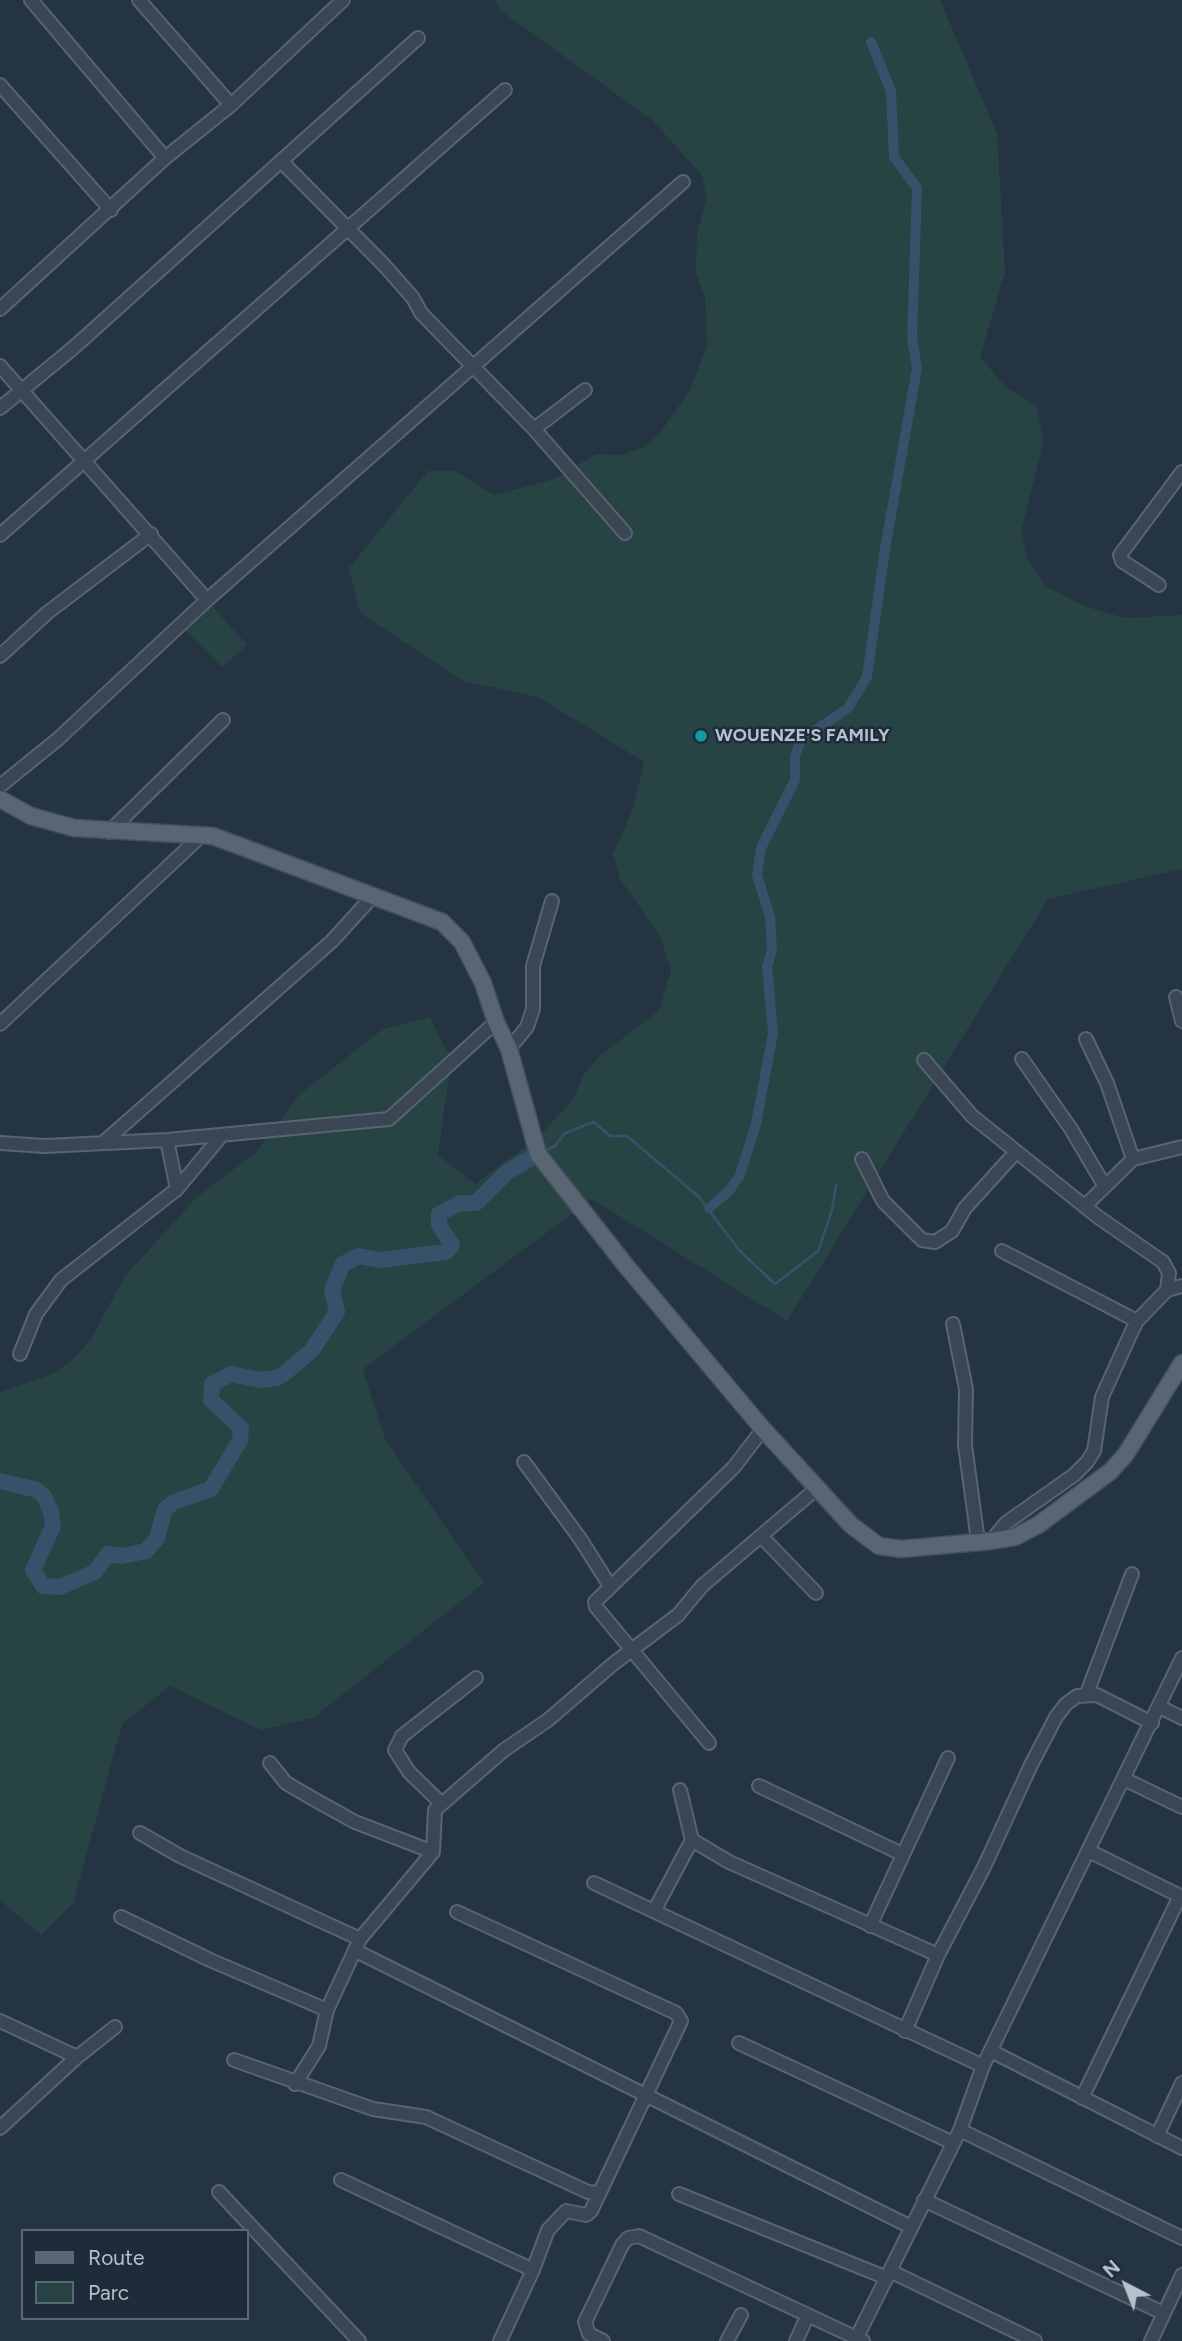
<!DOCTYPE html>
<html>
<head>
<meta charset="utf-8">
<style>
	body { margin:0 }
	#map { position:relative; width:1182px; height:2341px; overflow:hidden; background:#253443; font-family:Figtree,sans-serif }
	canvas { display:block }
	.legend { position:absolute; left:21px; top:2229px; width:228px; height:91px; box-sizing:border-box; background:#1e2b38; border:2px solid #5b6774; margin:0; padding:9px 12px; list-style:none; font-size:21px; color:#b7c1cd }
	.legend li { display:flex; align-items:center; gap:14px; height:35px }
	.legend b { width:35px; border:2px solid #5b6774 }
	.north { position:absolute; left:1091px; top:2250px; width:70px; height:70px; -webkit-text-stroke:5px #1e2b38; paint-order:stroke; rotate:318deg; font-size:19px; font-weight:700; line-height:28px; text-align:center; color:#b7c1cd }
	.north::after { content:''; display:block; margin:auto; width:24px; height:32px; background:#b7c1cd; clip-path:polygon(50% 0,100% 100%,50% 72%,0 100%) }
</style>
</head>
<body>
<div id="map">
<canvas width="1182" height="2341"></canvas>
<ul class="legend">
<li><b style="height:9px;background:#586573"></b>Route</li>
<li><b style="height:19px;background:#274344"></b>Parc</li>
</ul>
<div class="north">N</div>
</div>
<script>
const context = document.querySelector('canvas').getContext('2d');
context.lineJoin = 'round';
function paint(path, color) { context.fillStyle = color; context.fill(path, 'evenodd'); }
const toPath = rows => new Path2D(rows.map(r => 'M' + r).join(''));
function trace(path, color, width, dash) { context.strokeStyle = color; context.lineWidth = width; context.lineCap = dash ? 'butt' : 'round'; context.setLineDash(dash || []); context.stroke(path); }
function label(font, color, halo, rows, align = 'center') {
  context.font = font + ' Figtree,sans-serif'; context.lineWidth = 5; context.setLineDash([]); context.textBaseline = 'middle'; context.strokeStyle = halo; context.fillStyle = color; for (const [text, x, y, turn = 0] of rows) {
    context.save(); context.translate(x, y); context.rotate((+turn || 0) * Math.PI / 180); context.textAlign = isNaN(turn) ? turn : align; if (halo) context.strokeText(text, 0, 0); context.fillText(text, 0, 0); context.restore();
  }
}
const green = toPath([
	[495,0,940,0,997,134,1005,272,980,357,1006,387,1037,406,1043,443,1021,532,1027,559,1046,586,1084,606,1125,618,1182,615,1182,869,1048,899,787,1321,592,1199,363,1369,385,1439,484,1583,313,1718,261,1730,170,1686,122,1724,73,1904,41,1935,0,1900,0,1392,55,1373,75,1357,91,1339,125,1276,197,1197,255,1153,300,1094,383,1029,430,1017,451,1060,438,1155,475,1184,539,1137,574,1098,583,1075,602,1054,659,1011,671,971,660,936,620,879,613,854,633,809,644,762,538,697,463,681,360,613,349,568,428,471,453,470,494,495,554,479,596,454,621,455,644,447,662,430,690,390,707,346,705,297,696,273,697,233,707,198,701,174,652,120,500,10],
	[207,600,247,645,222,667,180,625]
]);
const stream = toPath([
	[544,1151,555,1146,565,1133,594,1122,610,1136,627,1136,699,1197,739,1250,775,1284,818,1251,832,1210,836,1185]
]);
const canal = toPath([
	[709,1208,729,1191,740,1175,756,1124,773,1033,767,967,772,950,770,917,757,875,761,848,795,780,795,757,800,741,848,708,867,677,885,549,917,368,912,338,917,188,894,157,891,91,871,42]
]);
const river = toPath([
	[0,1481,37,1490,44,1496,51,1512,53,1526,33,1570,43,1586,60,1587,95,1572,108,1554,122,1556,146,1551,157,1538,165,1509,174,1502,211,1489,240,1440,241,1428,211,1400,212,1384,231,1374,260,1380,277,1378,285,1373,312,1350,337,1312,332,1290,343,1264,359,1256,380,1260,446,1252,452,1245,439,1225,439,1214,460,1203,476,1203,507,1172,538,1154]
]);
const minor = toPath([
	[31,0,165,158],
	[139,0,231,105],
	[0,85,111,210],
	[281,161,384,265,413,298,421,313,534,429,625,533],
	[0,309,165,158,231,105,343,0],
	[0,366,207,600],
	[0,408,72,349,418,38],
	[534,429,585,390],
	[0,535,505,90],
	[1159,585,1122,561,1120,555,1182,472],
	[0,656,47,613,151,534],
	[0,786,58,739,207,600,683,182],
	[109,832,223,720],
	[1176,997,1182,1021],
	[0,1024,203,834],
	[1086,1039,1107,1083,1133,1159],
	[509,1049,527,1027,533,1009,533,966,552,901],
	[1022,1059,1071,1129,1104,1185],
	[924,1060,972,1116,1098,1217,1163,1262,1169,1273,1167,1290],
	[167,1140,177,1189],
	[104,1142,332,941,373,896],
	[0,1143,45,1146,167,1140,389,1119,496,1022],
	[862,1159,883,1201,922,1240,935,1242,952,1231,965,1208,1016,1152],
	[1085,1206,1133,1159,1182,1147],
	[1002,1251,1137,1321],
	[953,1324,966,1389,965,1445,978,1541],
	[20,1354,36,1314,61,1280,177,1189,222,1135],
	[524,1462,581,1540,610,1586],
	[761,1536,816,1593],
	[991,1541,1006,1523,1074,1475,1087,1462,1094,1451,1102,1397,1131,1333,1137,1321,1167,1290,1182,1286],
	[1087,1693,1132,1574],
	[1160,1707,1182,1718],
	[709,1743,596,1607,595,1602,734,1467,763,1429],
	[270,1763,286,1783,317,1801,355,1822,433,1852],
	[1124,1779,1182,1807],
	[759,1786,902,1854],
	[680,1790,692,1840,729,1862,938,1955,984,1867,1031,1765,1056,1717,1066,1704,1077,1696,1097,1695,1152,1723],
	[441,1803,409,1772,395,1750,402,1736,476,1678],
	[140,1833,180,1856,360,1939],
	[1089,1851,1182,1897],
	[594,1883,983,2066],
	[654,1911,692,1840],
	[457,1912,676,2013,681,2021,591,2211,586,2215,566,2211,548,2230,533,2270,500,2341],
	[121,1917,210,1960,327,2010],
	[870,1926,948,1758],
	[356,1951,911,2227],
	[0,2021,77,2057],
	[905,2031,938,1955],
	[739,2043,953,2143],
	[991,2051,1182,2148],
	[234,2060,373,2109,426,2117,588,2192,598,2193],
	[295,2084,319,2046,327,2010,360,1939,433,1852,435,1810,504,1750,548,1720,613,1664,678,1615,702,1586,816,1489],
	[1082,2098,1180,1896],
	[0,2128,77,2057,115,2027],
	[960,2130,1182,2238],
	[1157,2136,1182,2083],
	[341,2180,533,2270],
	[219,2192,359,2341],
	[679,2194,887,2278],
	[924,2200,1163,2313],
	[890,2271,1035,2341],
	[603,2341,589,2334,585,2322,622,2245,628,2238,639,2236,863,2341],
	[727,2341,741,2315],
	[796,2341,808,2315],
	[855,2341,960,2130,983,2066,1182,1658],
	[1151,2341,1182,2275]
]);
const major = toPath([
	[0,799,31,816,74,828,213,836,442,922,462,942,483,983,496,1022,509,1049,538,1154,627,1267,763,1429,851,1525,879,1546,901,1549,991,1541,1015,1537,1038,1525,1111,1471,1126,1454,1182,1363]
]);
const markers = [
	[701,736,7,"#0f9aa8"]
];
const poiNames = [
	["WOUENZE'S FAMILY",715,736]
];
paint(green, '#274344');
trace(stream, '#38516b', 2.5);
trace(canal, '#38516b', 10);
trace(river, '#38516b', 16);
trace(minor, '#586470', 16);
trace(major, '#434f5c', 19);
trace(minor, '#3a4653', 12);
trace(major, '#586573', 16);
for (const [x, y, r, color] of markers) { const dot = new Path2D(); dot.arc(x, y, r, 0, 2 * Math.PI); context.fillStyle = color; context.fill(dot); trace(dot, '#1e2b38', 2.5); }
label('bold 18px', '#b7c1cd', '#1e2b38', poiNames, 'left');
</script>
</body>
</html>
